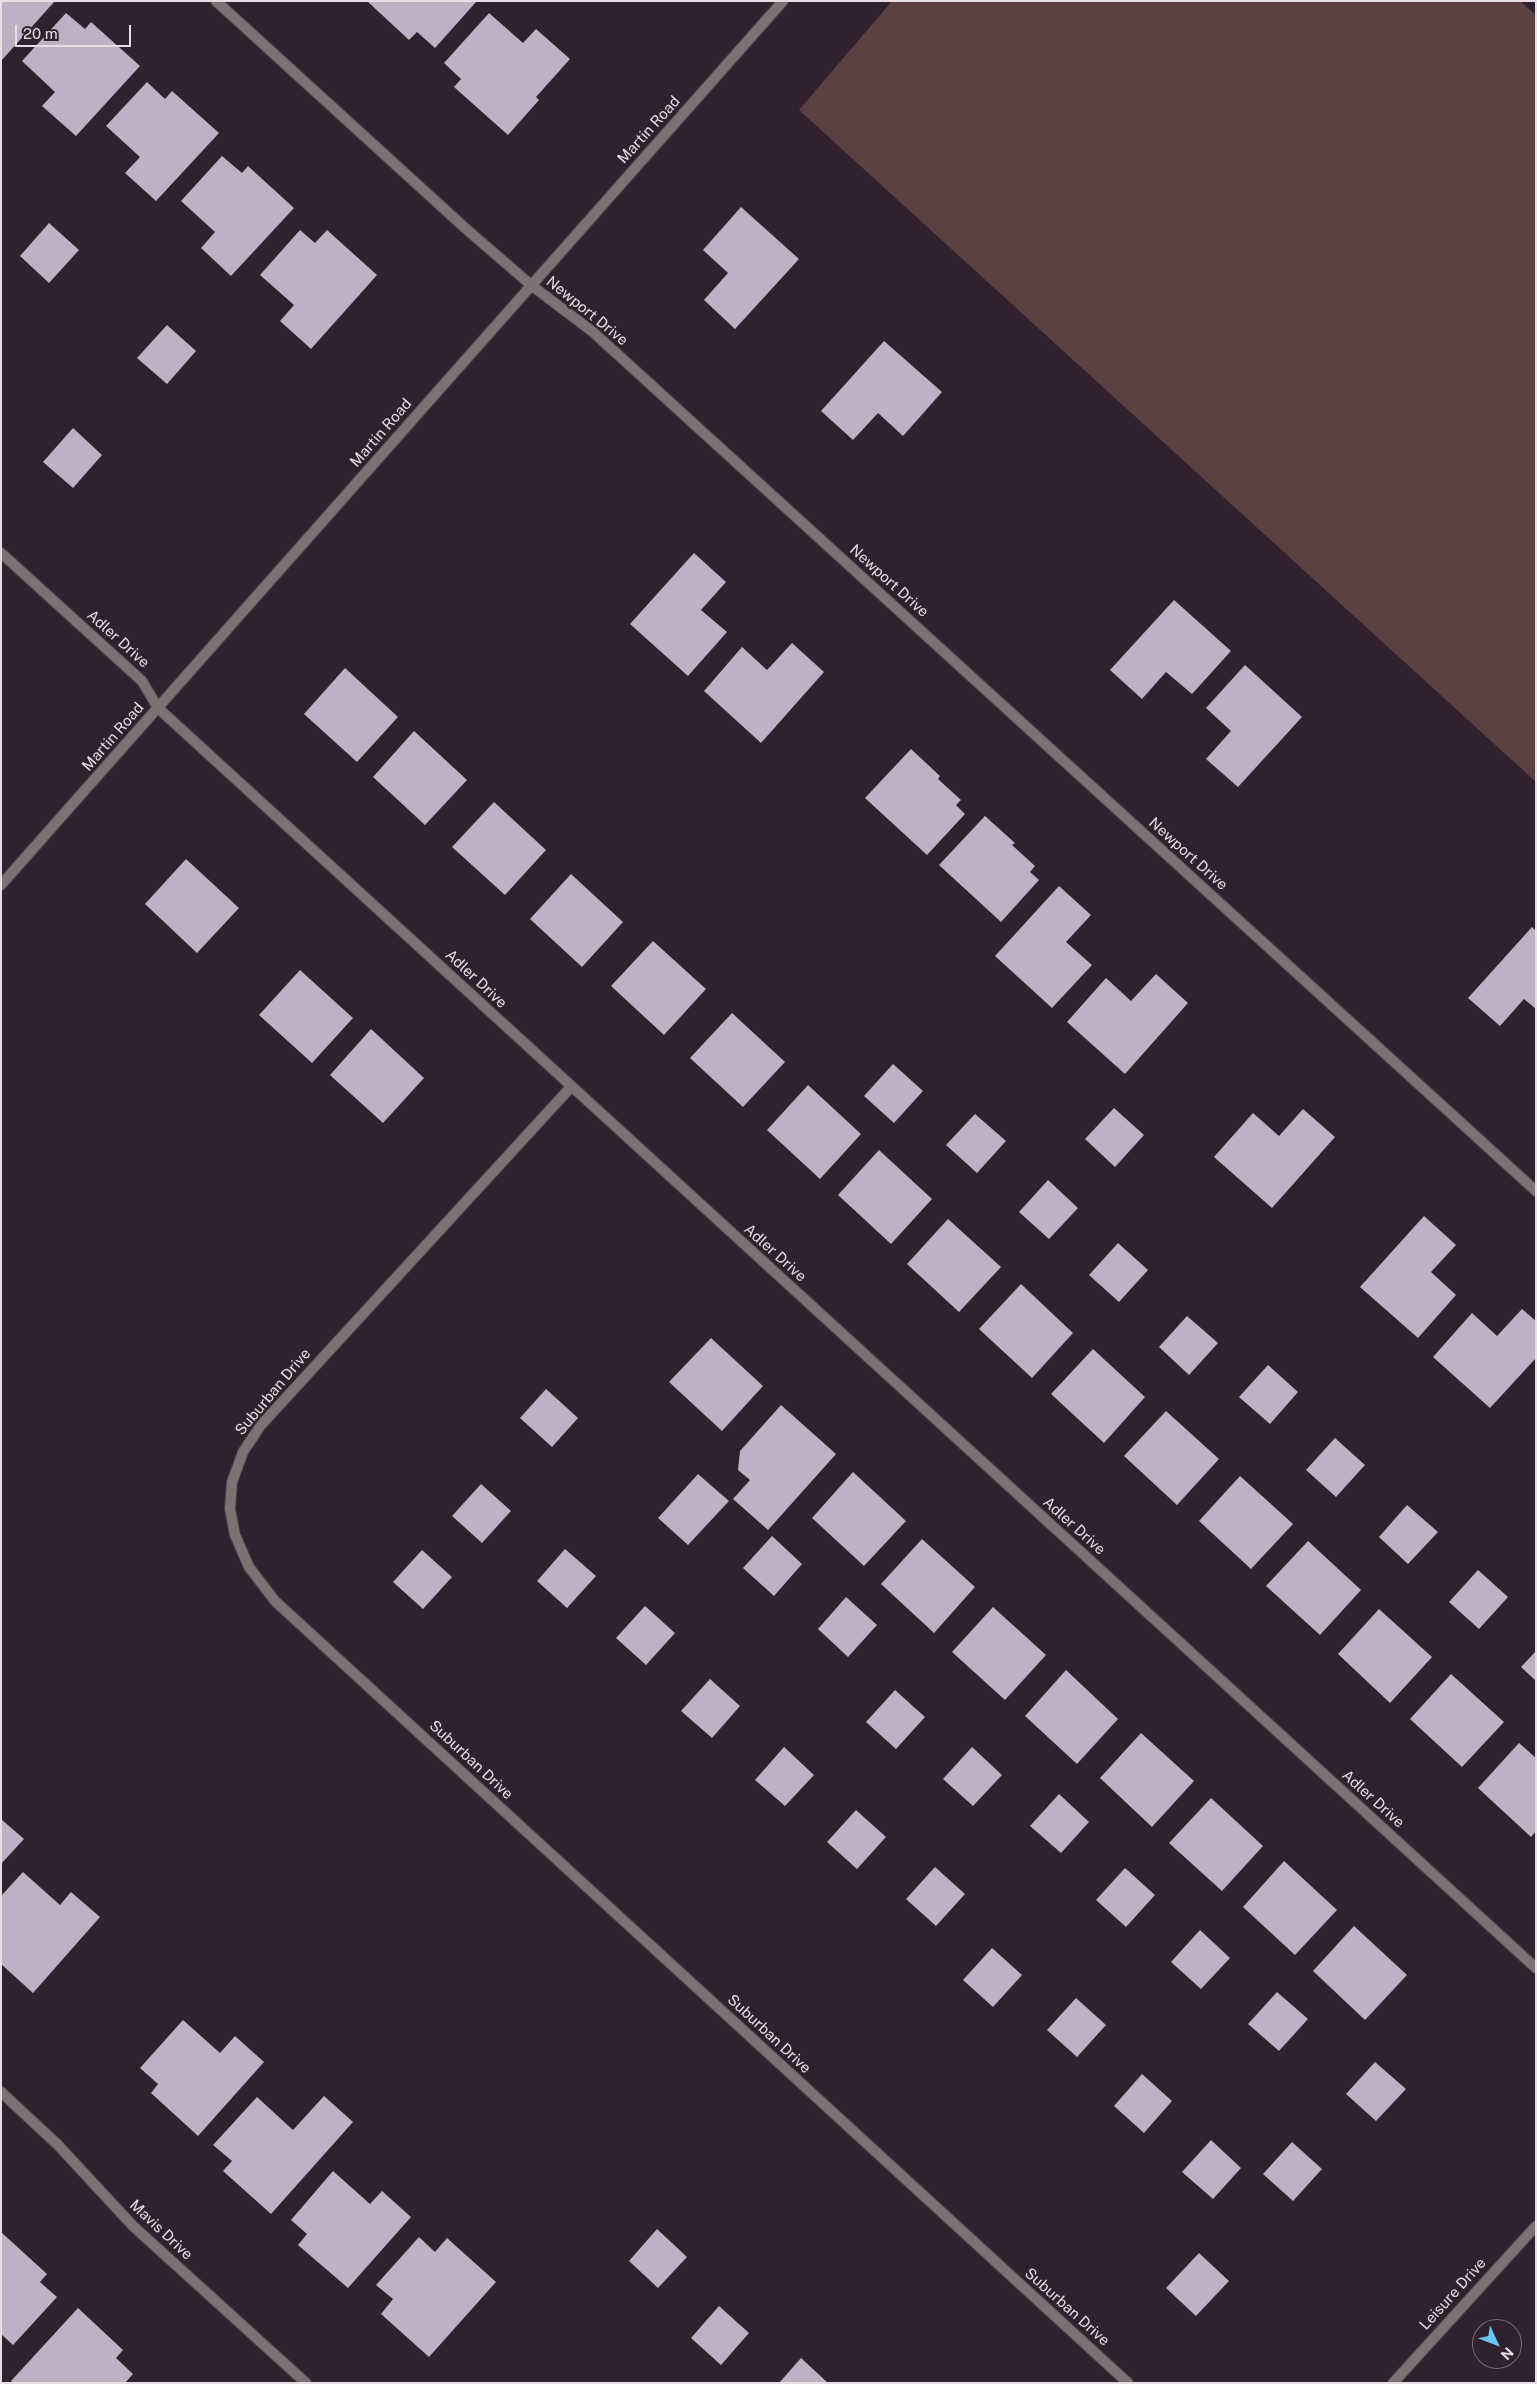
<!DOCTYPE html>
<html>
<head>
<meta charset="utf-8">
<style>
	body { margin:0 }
	#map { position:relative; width:1537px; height:2384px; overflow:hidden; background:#31202d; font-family:"Public Sans",sans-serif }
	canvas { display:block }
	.frame { position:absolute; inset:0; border:2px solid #e9dde5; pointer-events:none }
	.north { position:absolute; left:1472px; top:2319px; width:50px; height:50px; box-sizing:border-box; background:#31202d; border:1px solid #7b6c77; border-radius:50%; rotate:133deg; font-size:14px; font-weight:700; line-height:20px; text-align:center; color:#e9dde5 }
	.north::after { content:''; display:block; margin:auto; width:18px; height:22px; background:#6ac3f2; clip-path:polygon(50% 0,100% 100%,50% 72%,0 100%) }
	.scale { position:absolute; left:15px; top:25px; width:116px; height:22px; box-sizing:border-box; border:2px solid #e9dde5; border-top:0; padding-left:6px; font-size:15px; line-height:18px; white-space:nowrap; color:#e9dde5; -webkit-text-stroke:4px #31202d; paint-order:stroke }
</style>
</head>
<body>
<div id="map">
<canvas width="1537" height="2384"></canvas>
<div class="frame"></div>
<div class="north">N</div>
<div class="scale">20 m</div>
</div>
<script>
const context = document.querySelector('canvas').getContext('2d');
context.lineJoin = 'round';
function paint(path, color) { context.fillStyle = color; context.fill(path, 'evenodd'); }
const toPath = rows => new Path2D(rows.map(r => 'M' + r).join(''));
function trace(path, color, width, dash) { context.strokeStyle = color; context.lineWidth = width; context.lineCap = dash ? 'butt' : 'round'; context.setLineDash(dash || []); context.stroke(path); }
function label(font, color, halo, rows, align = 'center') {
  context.font = font + ' "Public Sans",sans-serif'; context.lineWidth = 5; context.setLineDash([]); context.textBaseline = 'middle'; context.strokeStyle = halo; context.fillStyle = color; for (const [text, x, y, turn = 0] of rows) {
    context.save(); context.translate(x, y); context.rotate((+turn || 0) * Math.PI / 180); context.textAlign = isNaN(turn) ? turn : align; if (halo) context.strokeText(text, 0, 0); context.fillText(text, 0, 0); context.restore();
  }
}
const green = toPath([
	[892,1,1520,1,1536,15,1536,782,799,110]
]);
const building = toPath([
	[1,1,55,1,1,61],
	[367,1,477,1,435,48,417,32,409,40],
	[66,13,85,29,91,22,140,66,76,136,42,106,55,92,22,61],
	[489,13,523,43,536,29,570,59,536,97,539,100,508,135,454,87,461,79,444,63],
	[147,82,165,99,172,91,219,133,156,201,125,173,140,157,106,126],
	[222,156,242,173,248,166,294,208,231,276,201,248,215,232,181,201],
	[741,207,799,259,735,329,704,300,728,273,703,250],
	[49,223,79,250,49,283,20,256],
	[300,230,315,243,327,230,377,275,311,349,280,321,294,305,260,275],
	[167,325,196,351,167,384,137,358],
	[884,341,942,392,903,436,878,413,853,440,821,411],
	[73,428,102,455,73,488,43,462],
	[694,553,726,582,701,610,727,632,688,676,630,624],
	[1174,600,1231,651,1192,694,1166,672,1142,699,1110,670],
	[792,643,824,672,761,743,704,691,742,647,767,670],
	[1245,665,1302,717,1238,787,1206,759,1231,731,1206,708],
	[345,668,398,717,357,762,304,714],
	[414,731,467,780,425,825,373,777],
	[911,749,940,776,938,779,961,800,956,805,965,814,927,855,865,798],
	[494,802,546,850,505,895,452,847],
	[985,816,1015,843,1012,845,1035,866,1030,872,1039,880,1001,922,939,865],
	[186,859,239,908,197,953,145,904],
	[571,874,623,922,582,967,530,919],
	[1059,886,1091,915,1066,942,1092,965,1052,1008,995,956],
	[1532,927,1536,931,1536,1009,1524,999,1500,1026,1468,998],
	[653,941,706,989,664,1035,611,986],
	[300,970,353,1018,312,1063,259,1015],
	[1156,974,1188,1003,1125,1074,1067,1022,1106,978,1131,1001],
	[732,1013,785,1062,743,1107,690,1058],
	[371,1029,424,1078,383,1123,330,1075],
	[893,1064,923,1091,894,1123,864,1096],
	[808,1085,861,1134,820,1179,767,1130],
	[1114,1108,1144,1135,1115,1167,1085,1139],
	[1303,1109,1335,1137,1272,1208,1214,1157,1253,1113,1279,1136],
	[975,1114,1006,1141,977,1173,946,1145],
	[879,1150,932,1199,891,1244,838,1195],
	[1048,1180,1078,1208,1049,1239,1019,1212],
	[1424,1216,1456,1245,1431,1272,1456,1295,1418,1338,1360,1287],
	[948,1219,1001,1267,959,1312,907,1264],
	[1118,1243,1148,1270,1119,1302,1089,1275],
	[1021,1284,1073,1333,1032,1378,979,1329],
	[1522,1309,1536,1321,1536,1358,1490,1408,1433,1357,1472,1313,1497,1336],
	[1187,1316,1218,1343,1189,1375,1159,1347],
	[711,1338,763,1386,722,1431,669,1382],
	[1093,1349,1145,1397,1104,1443,1051,1394],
	[1268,1365,1298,1392,1270,1424,1239,1397],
	[546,1389,578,1418,552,1447,520,1418],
	[781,1405,836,1454,768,1530,733,1499,750,1480,738,1470,740,1451],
	[1166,1411,1219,1459,1177,1505,1124,1456],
	[1335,1438,1365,1465,1336,1497,1306,1470],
	[853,1472,906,1521,864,1566,812,1518],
	[698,1474,729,1501,688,1545,658,1518],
	[1240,1476,1293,1524,1251,1569,1199,1521],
	[481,1484,511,1511,482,1543,452,1516],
	[1407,1505,1438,1532,1408,1564,1379,1537],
	[772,1536,802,1564,774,1596,743,1568],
	[922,1539,975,1587,934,1633,881,1584],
	[1308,1541,1361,1590,1320,1635,1266,1586],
	[565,1549,596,1576,567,1608,537,1581],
	[422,1550,452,1577,423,1609,393,1582],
	[1478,1570,1508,1597,1479,1629,1449,1602],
	[846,1597,877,1625,848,1657,818,1629],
	[645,1606,675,1633,646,1665,616,1638],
	[993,1607,1046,1655,1005,1700,952,1652],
	[1379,1609,1432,1657,1390,1703,1338,1654],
	[1536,1651,1536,1681,1521,1667],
	[1066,1670,1118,1719,1077,1764,1025,1716],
	[1451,1674,1504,1722,1462,1767,1410,1719],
	[710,1679,740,1706,712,1738,681,1711],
	[895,1690,925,1717,896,1749,866,1722],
	[1141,1733,1194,1781,1152,1827,1100,1778],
	[1519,1743,1536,1758,1536,1831,1531,1837,1478,1788],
	[784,1747,814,1775,785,1806,755,1780],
	[972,1747,1002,1775,973,1806,943,1779],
	[1059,1794,1089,1822,1061,1853,1030,1826],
	[1211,1798,1263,1846,1222,1891,1169,1843],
	[856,1810,886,1837,857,1869,827,1842],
	[1,1819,24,1839,1,1864],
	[1284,1861,1337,1910,1295,1955,1243,1907],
	[935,1867,965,1894,936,1926,906,1899],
	[1125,1868,1155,1895,1126,1927,1096,1900],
	[23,1872,60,1905,71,1892,100,1917,33,1993,1,1964,1,1896],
	[1354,1926,1407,1975,1365,2020,1313,1971],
	[1200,1930,1230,1958,1201,1989,1171,1962],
	[992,1948,1022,1975,993,2007,963,1980],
	[1277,1992,1308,2019,1279,2051,1248,2024],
	[1076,1998,1106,2025,1077,2057,1047,2030],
	[183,2020,220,2053,235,2036,264,2062,198,2136,151,2093,158,2084,140,2068],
	[1375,2062,1406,2089,1376,2121,1346,2094],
	[1142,2074,1172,2101,1144,2133,1114,2106],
	[324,2096,353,2122,271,2214,223,2171,232,2161,213,2145,257,2097,293,2130],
	[1211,2140,1241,2168,1213,2199,1182,2172],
	[1292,2142,1322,2169,1293,2201,1263,2174],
	[333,2171,370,2204,382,2191,411,2217,348,2288,298,2245,307,2234,291,2220],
	[657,2229,687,2257,658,2288,629,2261],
	[1,2232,47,2274,40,2282,57,2297,13,2345,1,2334],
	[419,2237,435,2252,447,2238,496,2282,429,2357,381,2314,393,2299,376,2285],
	[1199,2253,1229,2281,1196,2316,1166,2288],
	[719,2306,749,2333,721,2365,691,2338],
	[78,2308,123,2350,116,2358,133,2374,125,2383,13,2383,11,2381],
	[801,2358,828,2383,779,2383]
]);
const minor = toPath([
	[216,1,464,227,531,285,593,332,1536,1191],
	[1,553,142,681,158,708,1536,1968],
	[571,1087,261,1425,243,1452,232,1482,230,1509,235,1535,249,1567,275,1601,1128,2383],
	[1,2092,58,2145,133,2226,306,2383],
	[1393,2383,1536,2226]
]);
const tertiary = toPath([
	[1,885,783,1]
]);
const streetNames = [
	["Martin Road",649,130,-48],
	["Newport Drive",587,311,39],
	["Martin Road",381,433,-49],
	["Newport Drive",889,581,42],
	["Adler Drive",118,639,42],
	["Martin Road",113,737,-49],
	["Newport Drive",1188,854,42],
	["Adler Drive",476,979,43],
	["Adler Drive",775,1253,42],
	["Suburban Drive",273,1392,-50],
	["Adler Drive",1074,1526,42],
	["Suburban Drive",471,1760,43],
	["Adler Drive",1373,1799,42],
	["Suburban Drive",769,2034,43],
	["Mavis Drive",161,2230,43],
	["Leisure Drive",1453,2294,-48],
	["Suburban Drive",1067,2307,42]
];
paint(green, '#594041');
paint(building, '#bfb0c6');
trace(minor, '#4e3e4a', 12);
trace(tertiary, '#4e3e4a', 12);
trace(minor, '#7d7175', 10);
trace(tertiary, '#7d7175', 10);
label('15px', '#e9dde5', '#31202d', streetNames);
</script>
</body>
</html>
